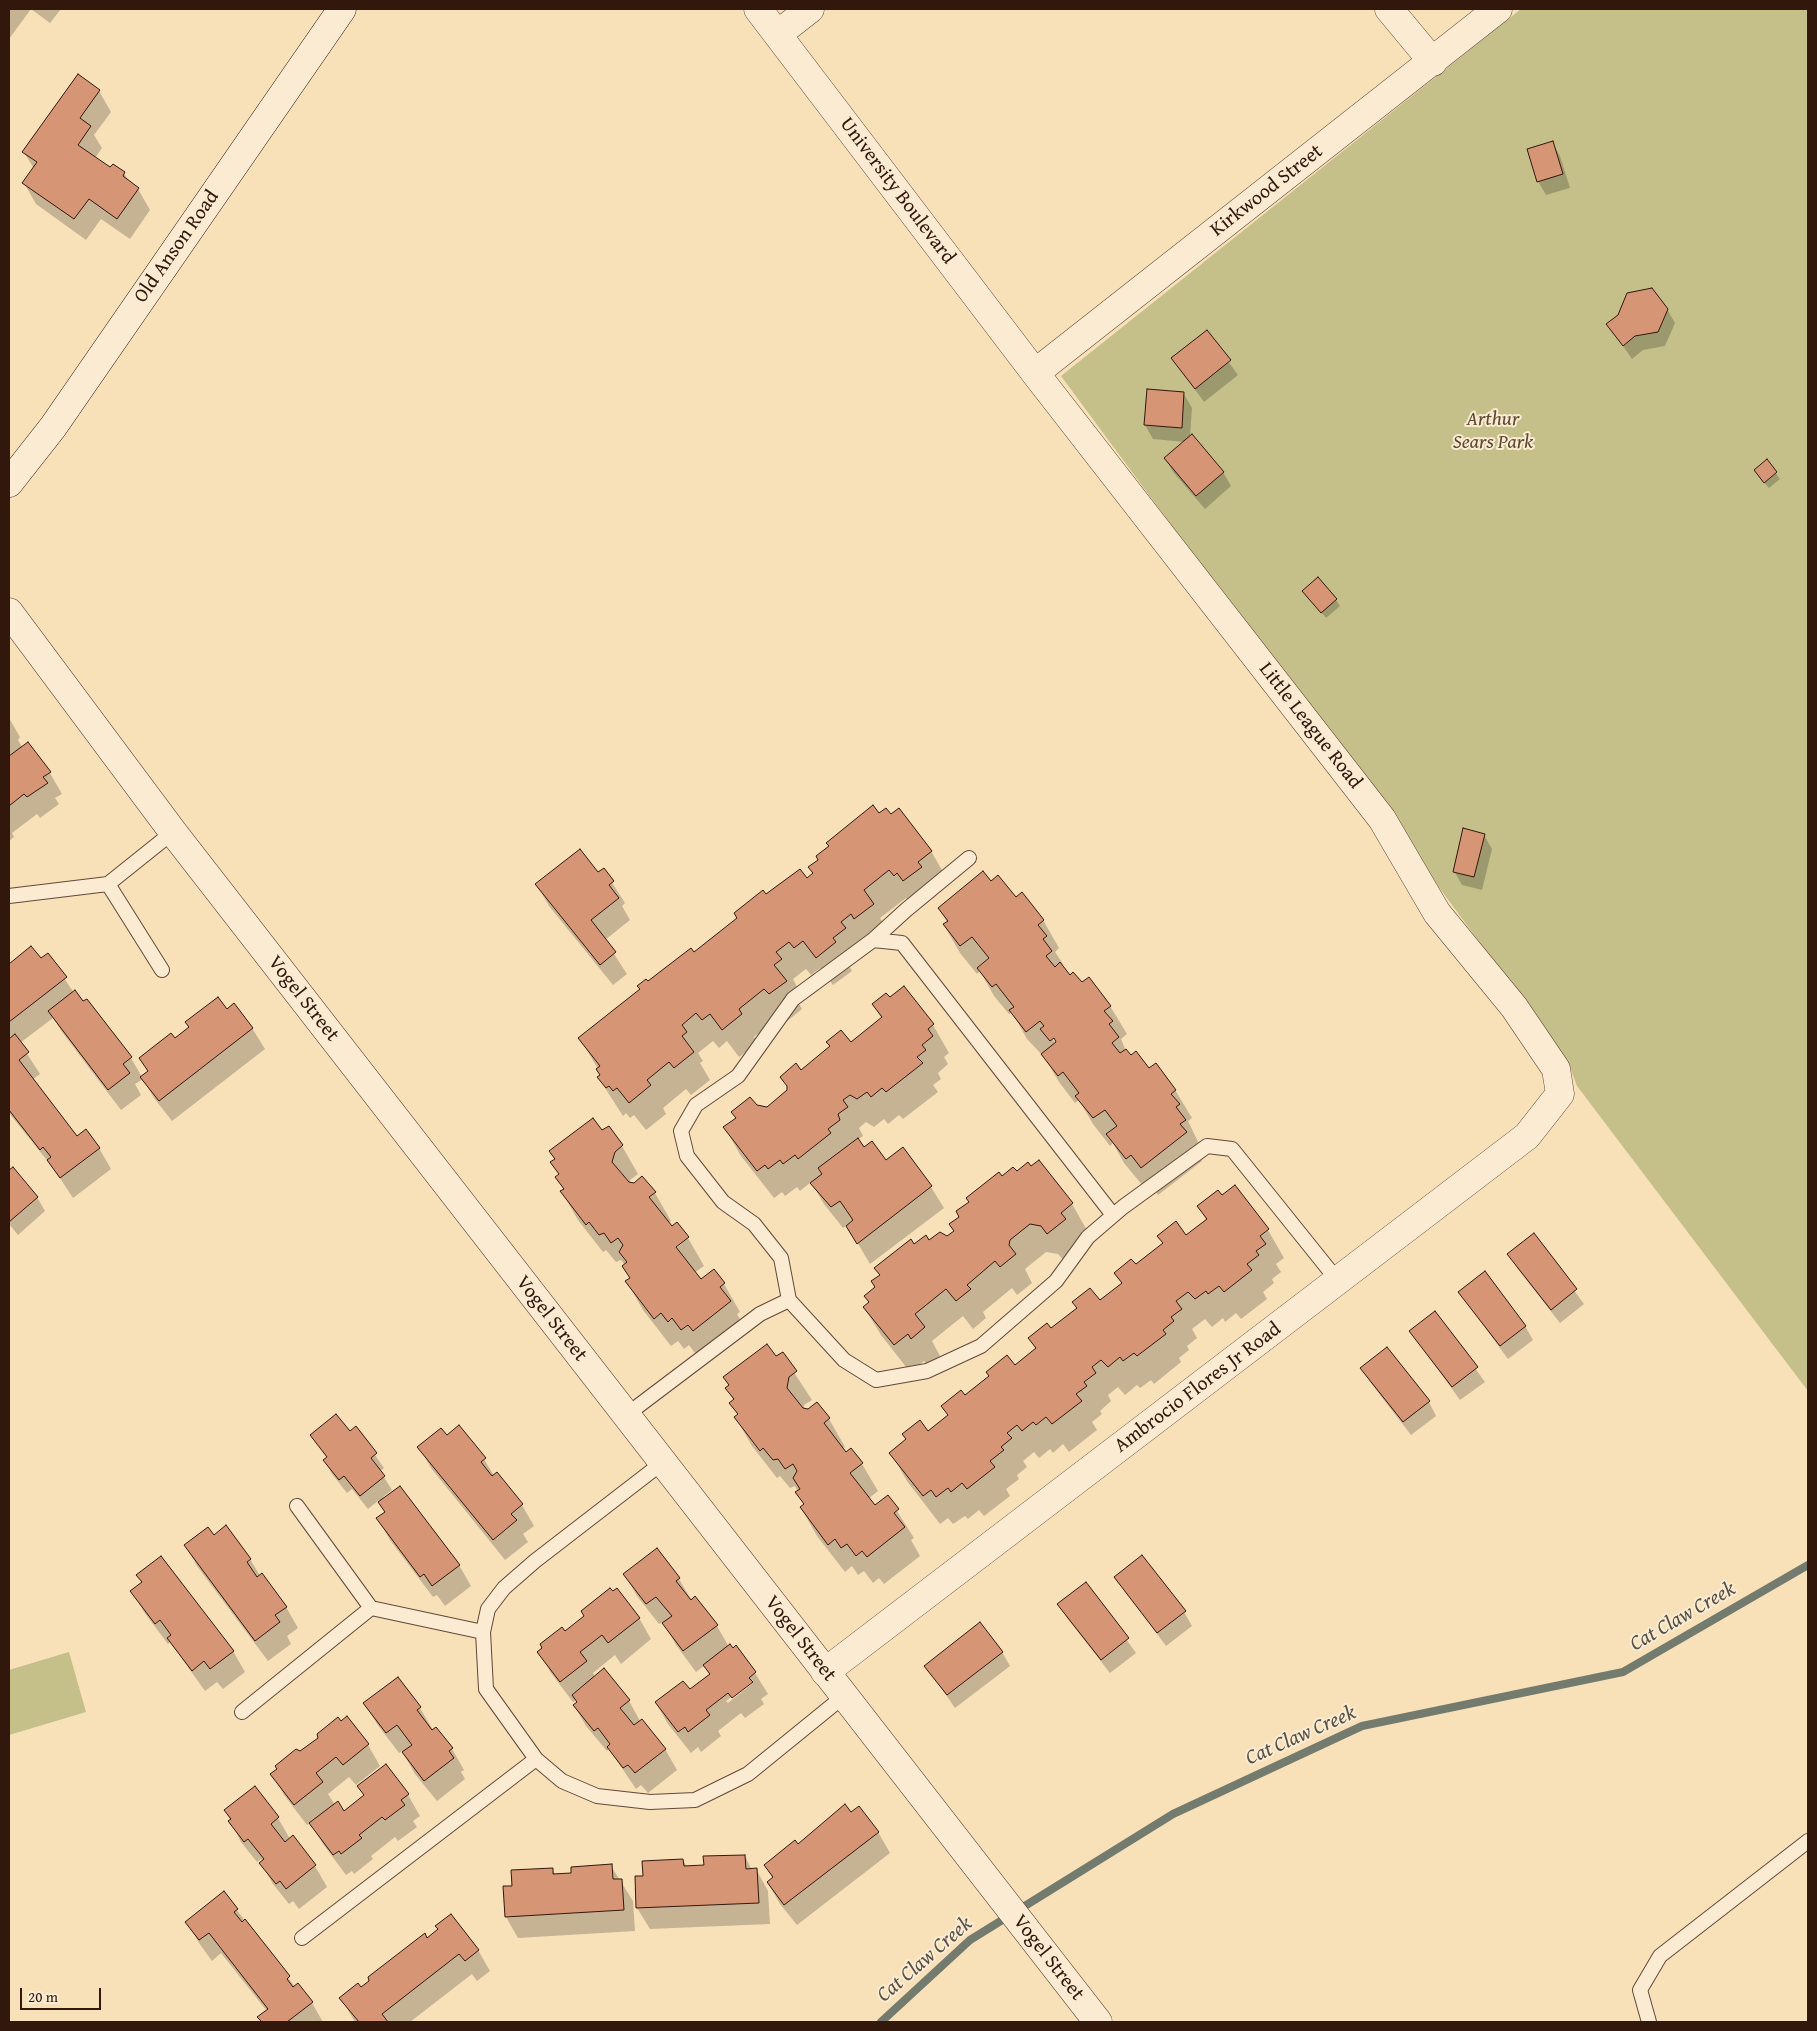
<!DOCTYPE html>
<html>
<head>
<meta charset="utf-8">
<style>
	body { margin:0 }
	#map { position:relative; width:1817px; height:2031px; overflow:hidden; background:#f8e0b9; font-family:"Gentium Book Plus",serif }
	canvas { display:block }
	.frame { position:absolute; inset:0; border:10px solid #32170d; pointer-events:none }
	.scale { position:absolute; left:20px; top:1988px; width:81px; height:22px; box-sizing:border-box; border:2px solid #32170d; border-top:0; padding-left:6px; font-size:15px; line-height:18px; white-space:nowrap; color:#32170d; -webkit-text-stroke:4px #faebd2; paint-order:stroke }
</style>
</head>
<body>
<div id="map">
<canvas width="1817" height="2031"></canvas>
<div class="frame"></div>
<div class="scale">20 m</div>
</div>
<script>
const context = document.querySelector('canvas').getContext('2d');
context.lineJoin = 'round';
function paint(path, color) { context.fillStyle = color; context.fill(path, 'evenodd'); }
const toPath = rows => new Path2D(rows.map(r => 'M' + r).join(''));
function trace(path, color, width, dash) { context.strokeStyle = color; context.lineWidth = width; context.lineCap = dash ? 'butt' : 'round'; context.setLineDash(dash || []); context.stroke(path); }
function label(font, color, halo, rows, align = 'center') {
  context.font = font + ' "Gentium Book Plus",serif'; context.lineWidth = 4; context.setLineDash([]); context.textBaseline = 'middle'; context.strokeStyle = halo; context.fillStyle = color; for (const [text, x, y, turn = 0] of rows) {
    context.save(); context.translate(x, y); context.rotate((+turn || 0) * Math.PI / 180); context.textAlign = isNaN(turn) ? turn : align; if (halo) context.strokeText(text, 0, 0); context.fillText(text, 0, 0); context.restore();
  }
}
const green = toPath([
	[1521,9,1808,9,1808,1391,1577,1086,1568,1062,1061,376],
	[69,1652,86,1712,9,1735,9,1670]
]);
const shadow = toPath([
	[9,9,61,9,50,23,31,9,9,39],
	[99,91,111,112,94,135,102,148,95,158,110,169,113,165,124,173,130,183,138,189,150,210,130,239,101,219,86,240,36,204,24,183,34,169,24,152],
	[1552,142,1560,156,1570,188,1546,195,1538,181],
	[1667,309,1675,323,1665,346,1643,350,1632,359,1608,324],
	[1207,332,1238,375,1204,402,1173,359],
	[1184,394,1192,408,1190,437,1223,472,1231,486,1205,509,1173,472,1165,458,1185,442,1153,439,1145,425],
	[1767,461,1780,479,1769,488,1759,477],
	[1304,591,1336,600,1340,606,1326,618],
	[9,718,20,737,18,740,22,747,50,773,62,794,55,798,59,804,40,818,37,814,12,833,14,837,9,841],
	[879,814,931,851,947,879,934,890,937,895,920,908,914,901,910,903,906,898,880,918,889,932,849,966,852,971,833,985,820,968,811,975,806,969,793,979,797,987,792,992,802,1009,786,1022,781,1016,754,1037,758,1043,739,1057,727,1041,719,1048,713,1041,698,1053,703,1061,700,1063,710,1080,691,1095,686,1089,663,1108,666,1114,646,1130,634,1115,630,1118,626,1113,623,1116,598,1077,601,1075,598,1069,580,1038,648,983,694,954,766,896,807,880],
	[1484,835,1492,849,1482,890,1462,885,1454,871],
	[604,870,625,903,622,906,630,920,605,940,627,974,613,985,549,906,537,885,598,874],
	[991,883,1043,920,1059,948,1055,952,1063,964,1061,966,1070,977,1082,984,1088,978,1110,1006,1127,1034,1121,1039,1126,1051,1175,1090,1192,1118,1188,1121,1201,1148,1197,1152,1202,1161,1158,1195,1148,1182,1143,1186,1124,1163,1113,1143,1110,1146,1093,1124,1079,1100,1075,1103,1059,1082,1045,1058,1027,1039,1012,1012,1009,1014,994,996,980,971,977,974,960,953,944,925,947,922,939,909],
	[1051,1032,1058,1043,1055,1043,1049,1034],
	[31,948,40,960,48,954,74,993,131,1058,142,1077,148,1072,140,1059,234,1005,252,1028,265,1049,172,1121,154,1098,143,1079,135,1084,141,1095,121,1110,62,1032,53,1018,20,1043,40,1074,32,1080,76,1138,99,1148,111,1169,73,1198,54,1169,9,1113,9,965],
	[904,988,933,1025,949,1053,944,1057,948,1064,938,1073,941,1079,933,1085,938,1092,903,1119,899,1115,888,1124,884,1119,874,1127,866,1122,859,1128,863,1136,857,1140,864,1148,886,1161,903,1149,931,1187,944,1208,870,1264,847,1225,843,1228,824,1204,811,1182,800,1191,797,1187,785,1196,782,1192,774,1198,741,1156,725,1128,756,1106,767,1108,788,1091,801,1072,850,1044,882,1019,873,1004,890,999],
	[602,1132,622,1146,638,1174,630,1180,630,1184,634,1184,642,1178,655,1193,671,1221,668,1223,688,1238,704,1266,694,1273,701,1281,714,1271,724,1284,740,1312,737,1314,746,1330,698,1357,689,1345,684,1349,678,1341,671,1346,643,1310,627,1282,631,1279,623,1267,625,1265,621,1260,616,1262,606,1250,603,1252,578,1220,562,1192,564,1190,557,1177,559,1174,552,1162],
	[681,1241,681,1244,672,1251],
	[1039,1162,1072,1204,1088,1232,1064,1261,1058,1254,1046,1252,1025,1269,1032,1283,1017,1295,1012,1288,983,1312,986,1318,973,1329,963,1316,932,1341,940,1356,928,1366,924,1361,910,1372,881,1335,864,1307,870,1304,865,1296,876,1288,880,1276,876,1268,914,1245,947,1237,955,1232,960,1217,1002,1178,1031,1168],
	[13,1169,37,1197,45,1211,18,1235,9,1224,9,1172],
	[1199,1206,1268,1230,1284,1258,1276,1264,1281,1272,1272,1279,1274,1283,1263,1292,1267,1299,1241,1319,1236,1313,1225,1322,1223,1318,1212,1327,1205,1319,1192,1329,1197,1338,1187,1346,1189,1350,1179,1358,1181,1362,1154,1384,1151,1380,1140,1388,1137,1385,1125,1395,1118,1387,1108,1395,1111,1401,1100,1411,1102,1414,1092,1422,1097,1430,1069,1452,1063,1444,1053,1453,1050,1449,1039,1458,1034,1452,1023,1461,1027,1467,1017,1475,1019,1479,1006,1489,1010,1496,984,1516,979,1510,968,1519,965,1516,953,1524,948,1518,940,1524,907,1481,891,1453,928,1432,949,1416,965,1397,1015,1367,1036,1350,1030,1338,1051,1330,1078,1309,1074,1303,1099,1302,1122,1284,1115,1273,1136,1266,1163,1244,1159,1236,1186,1236,1206,1220],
	[1534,1235,1584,1304,1560,1323,1517,1268,1509,1254],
	[1459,1292,1525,1326,1533,1340,1508,1359],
	[1435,1313,1485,1382,1460,1400,1410,1331],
	[782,1354,812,1400,804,1405,804,1410,829,1419,845,1447,842,1449,862,1464,878,1491,868,1499,875,1507,888,1497,914,1538,911,1540,920,1556,884,1584,879,1578,873,1583,864,1571,858,1575,852,1566,845,1572,817,1536,801,1508,804,1505,795,1486,790,1488,780,1476,777,1478,752,1446,736,1418,738,1416,731,1403,734,1401,726,1388,730,1386,724,1377,776,1358],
	[1362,1368,1429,1402,1436,1416,1411,1435,1370,1382],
	[356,1428,384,1468,380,1471,392,1490,383,1497,459,1565,471,1586,445,1606,437,1595,433,1597,390,1540,378,1519,386,1513,379,1500,368,1509,352,1489,347,1493,332,1474,324,1460,327,1458,312,1436,350,1433],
	[447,1437,484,1459,494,1476,497,1474,522,1505,534,1526,523,1534,528,1542,505,1560,431,1468,419,1447],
	[214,1536,250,1559,260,1576,286,1607,298,1628,287,1636,291,1644,268,1661,197,1566,185,1545],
	[657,1549,679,1579,692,1601,717,1626,729,1647,732,1649,735,1647,755,1673,768,1694,761,1699,764,1704,745,1718,741,1713,718,1731,721,1736,701,1752,698,1747,691,1753,668,1724,656,1703,690,1691,710,1676,704,1666,696,1672,676,1645,663,1622,659,1624,637,1596,625,1575],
	[753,1680,753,1683,728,1703,726,1701],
	[138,1575,233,1651,245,1672,223,1689,217,1682,205,1691,170,1642,168,1644,144,1612,132,1591,142,1583],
	[1115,1577,1184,1612,1192,1626,1166,1646],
	[1086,1583,1136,1653,1110,1673,1067,1618,1059,1604],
	[639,1618,651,1639,621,1664,615,1655,593,1673,595,1677,629,1701,640,1721,665,1749,677,1770,648,1793,641,1785,636,1789,609,1749,607,1751,586,1726,574,1705,578,1703,576,1700,573,1702,551,1673,539,1652,565,1632],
	[1002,1652,1010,1666,955,1708,926,1666],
	[365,1704,420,1708,433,1730,452,1749,464,1770,461,1772,465,1779,437,1801,415,1774,402,1751,399,1753,377,1724],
	[346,1718,368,1745,380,1766,356,1785,349,1777,328,1794,335,1805,344,1812,408,1795,420,1816,413,1821,417,1827,398,1841,395,1837,371,1856,373,1859,354,1874,352,1871,346,1875,323,1844,310,1823,307,1825,284,1795,272,1774],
	[845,1806,851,1814,878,1832,890,1853,797,1925,780,1904,768,1883,773,1879,765,1865,798,1846],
	[225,1810,278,1818,290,1839,293,1837,315,1866,327,1887,299,1909,293,1901,289,1904,273,1884,261,1863,263,1861,261,1859,257,1862,241,1842],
	[745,1856,752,1870,756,1869,768,1891,770,1924,650,1929,637,1908,644,1877,683,1860,687,1867,705,1866],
	[611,1866,633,1901,635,1931,518,1938,506,1917,514,1887,552,1869,556,1875,572,1874],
	[224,1893,295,1987,298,1985,312,2003,323,2022,262,2022,259,2017,267,2011,221,1953,212,1961,199,1943,187,1922],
	[439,1930,478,1950,490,1971,477,1981,472,1974,410,2022,355,2022,341,1998,361,1989]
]);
const stream = toPath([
	[881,2022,970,1940,1173,1814,1362,1726,1623,1672,1808,1565]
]);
const building = toPath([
	[78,74,100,90,80,118,91,126,78,145,110,167,113,164,125,172,123,176,139,188,117,219,89,199,74,219,22,183,37,162,22,152,78,74],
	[1553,141,1563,174,1537,182,1527,149,1553,141],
	[1652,288,1668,309,1658,332,1635,336,1623,346,1606,324,1618,315,1627,293,1652,288],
	[1207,330,1231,360,1195,389,1171,358,1207,330],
	[1147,389,1184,392,1182,428,1144,425,1147,389],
	[1192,434,1224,472,1196,496,1164,458,1192,434],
	[1767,459,1777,472,1764,483,1754,470,1767,459],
	[1318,577,1337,599,1321,613,1302,591,1318,577],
	[28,742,51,772,43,777,48,783,27,797,24,794,9,806,9,756,28,742],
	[873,805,879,813,886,808,891,814,899,808,932,851,918,862,922,867,903,881,897,873,894,876,889,870,864,890,874,904,854,919,851,914,841,922,846,928,833,938,836,942,816,958,803,941,794,948,789,942,776,952,782,959,774,965,787,981,769,994,764,989,739,1009,742,1014,722,1030,710,1014,702,1020,696,1013,682,1025,687,1032,682,1036,694,1052,674,1068,669,1062,647,1080,651,1085,629,1103,617,1088,613,1091,609,1086,606,1088,597,1077,600,1075,596,1069,600,1066,578,1038,640,989,637,986,646,979,648,981,691,948,694,952,737,918,734,913,763,890,766,894,800,869,807,878,813,873,808,867,818,860,816,856,829,846,826,843,873,805],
	[1463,828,1485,834,1474,877,1453,872,1463,828],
	[580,849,598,872,604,868,614,881,609,885,619,898,591,920,616,952,600,965,535,884,580,849],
	[983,871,991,881,998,875,1016,897,1022,892,1044,920,1038,925,1047,936,1043,939,1052,951,1046,956,1055,967,1060,962,1070,975,1073,972,1082,982,1089,977,1111,1006,1104,1011,1113,1021,1109,1024,1119,1037,1112,1043,1120,1053,1126,1049,1131,1055,1136,1051,1149,1068,1156,1063,1176,1090,1171,1094,1180,1104,1176,1107,1186,1120,1180,1124,1187,1132,1141,1168,1131,1155,1126,1159,1106,1134,1117,1126,1105,1110,1093,1118,1075,1096,1079,1093,1063,1072,1058,1076,1041,1054,1056,1042,1054,1038,1050,1041,1040,1029,1044,1026,1040,1021,1026,1032,1009,1010,1014,1007,996,984,992,987,977,968,989,958,972,937,960,946,943,924,948,921,938,908,983,871],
	[31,946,41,958,48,953,67,977,9,1022,9,964,31,946],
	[904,986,934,1024,928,1029,933,1036,922,1045,926,1050,917,1057,923,1063,886,1092,882,1088,871,1097,867,1092,857,1099,850,1095,843,1100,848,1107,838,1114,840,1120,828,1129,831,1133,798,1159,795,1155,783,1164,780,1160,768,1169,765,1165,757,1171,723,1127,736,1118,731,1112,750,1097,757,1105,767,1107,787,1090,787,1086,780,1077,796,1063,801,1070,830,1046,826,1042,841,1030,851,1042,882,1017,872,1004,886,993,890,997,904,986],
	[75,990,83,1001,87,999,132,1057,123,1064,130,1073,108,1090,48,1011,75,990],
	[218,997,227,1009,234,1003,253,1028,159,1101,140,1077,148,1071,139,1058,171,1033,175,1038,189,1027,185,1022,218,997],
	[15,1034,29,1052,19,1060,77,1136,86,1129,100,1148,60,1178,47,1160,51,1157,43,1147,40,1150,9,1110,9,1039,15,1034],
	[593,1118,602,1130,609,1126,623,1145,615,1152,612,1162,629,1182,634,1183,642,1176,656,1192,649,1197,672,1226,677,1222,689,1237,676,1247,701,1279,714,1269,725,1283,720,1287,731,1301,693,1331,688,1325,681,1330,672,1318,668,1322,661,1313,654,1319,625,1281,630,1278,622,1266,627,1262,619,1252,623,1245,618,1238,611,1243,604,1233,599,1235,589,1222,586,1225,560,1191,564,1189,555,1177,559,1174,550,1162,555,1159,549,1151,593,1118],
	[858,1138,864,1147,872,1141,886,1160,903,1147,932,1186,857,1244,846,1226,853,1220,840,1201,831,1207,810,1183,822,1174,818,1168,858,1138],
	[1039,1160,1073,1203,1061,1213,1066,1219,1047,1234,1041,1226,1030,1224,1010,1240,1009,1245,1016,1254,1000,1267,995,1261,967,1285,971,1289,956,1301,946,1289,915,1314,925,1327,911,1339,908,1334,894,1345,863,1307,869,1302,864,1296,875,1287,871,1281,880,1275,874,1268,911,1239,914,1244,926,1235,929,1240,940,1232,947,1236,954,1231,949,1224,959,1217,956,1211,969,1202,966,1198,999,1172,1002,1176,1013,1167,1017,1171,1028,1162,1031,1166,1039,1160],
	[13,1167,38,1197,9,1222,9,1170,13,1167],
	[1235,1185,1269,1229,1260,1236,1266,1244,1256,1251,1259,1255,1247,1264,1252,1270,1224,1292,1219,1286,1208,1294,1206,1291,1195,1299,1188,1292,1176,1301,1182,1309,1171,1317,1174,1321,1163,1330,1166,1334,1137,1356,1134,1353,1123,1361,1120,1357,1108,1367,1101,1360,1092,1367,1096,1373,1084,1382,1087,1386,1076,1394,1082,1401,1052,1424,1046,1417,1036,1425,1033,1422,1022,1431,1017,1425,1007,1433,1012,1438,1001,1447,1004,1450,990,1461,995,1467,967,1489,962,1483,951,1492,948,1488,936,1497,931,1490,923,1496,889,1453,906,1439,902,1434,920,1420,928,1431,948,1415,941,1406,961,1390,965,1395,989,1376,986,1372,1007,1355,1015,1365,1036,1348,1028,1338,1047,1323,1051,1328,1077,1308,1072,1302,1090,1288,1100,1300,1122,1283,1114,1273,1131,1259,1136,1264,1163,1243,1157,1236,1176,1221,1186,1235,1207,1219,1197,1206,1218,1190,1222,1195,1235,1185],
	[1534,1233,1577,1289,1551,1310,1507,1254,1534,1233],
	[1485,1271,1526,1326,1500,1346,1458,1292,1485,1271],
	[1435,1311,1478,1367,1452,1387,1409,1331,1435,1311],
	[767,1344,776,1356,783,1352,797,1371,789,1377,787,1388,803,1408,808,1409,817,1402,830,1418,824,1423,846,1452,851,1448,863,1463,850,1473,875,1505,888,1495,899,1509,894,1513,905,1527,867,1557,862,1551,856,1556,847,1544,841,1548,835,1539,828,1545,800,1507,804,1504,795,1492,800,1489,793,1478,797,1471,793,1464,785,1469,778,1459,773,1460,763,1448,760,1451,734,1417,738,1414,729,1403,734,1399,725,1388,729,1385,723,1377,767,1344],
	[1387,1347,1430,1401,1403,1422,1360,1368,1387,1347],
	[336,1414,350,1431,356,1426,377,1453,371,1458,385,1476,360,1496,344,1476,339,1480,323,1460,327,1457,310,1435,336,1414],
	[459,1425,486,1458,481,1462,492,1476,497,1472,523,1504,511,1514,517,1520,493,1540,417,1447,441,1428,447,1435,459,1425],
	[400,1486,460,1565,432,1586,424,1574,420,1577,376,1518,385,1512,378,1502,400,1486],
	[226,1525,251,1559,247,1562,257,1577,262,1573,287,1607,275,1615,280,1622,255,1641,184,1545,208,1527,214,1535,226,1525],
	[657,1548,680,1578,676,1581,691,1600,695,1596,718,1625,683,1651,662,1623,672,1616,656,1597,646,1604,623,1574,657,1548],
	[1142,1555,1186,1611,1157,1633,1114,1577,1142,1555],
	[161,1556,234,1651,210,1669,204,1661,192,1671,167,1638,171,1635,160,1620,155,1624,130,1591,142,1582,136,1575,161,1556],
	[1086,1582,1129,1638,1101,1660,1057,1604,1086,1582],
	[610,1588,613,1591,617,1588,640,1618,608,1643,602,1635,580,1652,587,1661,560,1682,537,1652,542,1648,540,1644,562,1627,565,1631,584,1616,581,1611,610,1588],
	[980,1622,1003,1652,947,1695,924,1666,980,1622],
	[730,1644,733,1648,736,1645,756,1672,749,1678,753,1682,732,1698,728,1693,706,1710,710,1715,688,1732,685,1727,678,1732,655,1702,683,1681,690,1689,710,1674,703,1665,730,1644],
	[604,1668,630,1700,620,1708,634,1725,642,1719,666,1749,635,1773,628,1765,623,1768,607,1747,610,1744,598,1728,594,1731,573,1705,577,1702,572,1695,604,1668],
	[398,1677,421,1707,417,1710,432,1730,436,1727,453,1748,449,1751,454,1758,424,1781,402,1752,412,1745,397,1725,386,1733,363,1703,398,1677],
	[347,1716,369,1744,343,1765,336,1757,316,1773,323,1782,294,1805,270,1774,277,1769,275,1766,296,1749,300,1751,318,1738,317,1734,338,1717,341,1721,347,1716],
	[386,1764,409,1794,401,1800,405,1805,385,1820,382,1817,359,1835,362,1838,341,1854,339,1851,333,1855,309,1823,338,1801,344,1811,364,1795,357,1786,386,1764],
	[255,1786,279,1817,271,1824,285,1842,293,1835,316,1865,286,1889,280,1881,276,1884,259,1863,264,1859,248,1839,244,1842,228,1821,231,1819,224,1810,255,1786],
	[845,1804,851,1812,859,1806,879,1832,784,1905,767,1882,773,1877,764,1865,795,1840,798,1844,845,1804],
	[745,1855,746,1869,757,1868,759,1903,636,1908,635,1876,643,1876,642,1861,683,1859,684,1866,704,1865,703,1856,745,1855],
	[612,1864,613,1879,622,1879,624,1910,505,1917,503,1886,512,1886,511,1870,553,1868,553,1874,571,1873,571,1867,612,1864],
	[224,1891,238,1909,234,1912,242,1922,245,1919,290,1976,287,1979,293,1987,298,1983,313,2002,287,2022,262,2022,257,2017,268,2009,209,1933,199,1940,185,1922,224,1891],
	[451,1914,479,1950,465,1961,459,1954,382,2014,388,2022,359,2022,339,1998,358,1983,361,1987,369,1981,368,1977,425,1933,427,1938,438,1929,435,1926,451,1914]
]);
const service = toPath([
	[108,884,162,970],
	[9,896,108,884,173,832],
	[873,940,906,910,969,858],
	[789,1300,781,1258,754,1224,723,1202,687,1156,681,1131,696,1105,738,1076,793,999,873,940,902,943,1113,1215],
	[625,1416,760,1314,789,1300,844,1360,876,1380,927,1371,981,1346,1056,1281,1088,1237,1123,1207,1207,1146,1232,1149,1338,1281],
	[662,1463,535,1561,504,1588,488,1609,483,1632,486,1689,536,1759,562,1781,597,1796,650,1802,695,1800,748,1774,844,1696],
	[297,1506,371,1608,483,1632],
	[242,1712,371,1608],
	[302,1938,536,1759],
	[1649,2022,1640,1990,1660,1956,1808,1841]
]);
const minor = toPath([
	[758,9,1035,373,1382,819,1437,913,1514,1007,1556,1069,1560,1094,1527,1136,825,1672],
	[1389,9,1433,62],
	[778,34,810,9],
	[1035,373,1498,9]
]);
const tertiary = toPath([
	[9,612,173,832,1098,2022]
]);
const secondary = toPath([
	[9,483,53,427,342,9]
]);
const streetNames = [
	["University Boulevard",897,191,53],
	["Kirkwood Street",1267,191,-38],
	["Old Anson Road",177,247,-55],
	["Little League Road",1310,726,52],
	["Vogel Street",303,999,52],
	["Vogel Street",551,1319,52],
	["Ambrocio Flores Jr Road",1198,1388,-37],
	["Vogel Street",800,1639,52],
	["Vogel Street",1048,1958,52]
];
const parkNames = [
	["Arthur",1493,420],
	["Sears Park",1493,443]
];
const waterNames = [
	["Cat Claw Creek",1683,1617,-30],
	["Cat Claw Creek",1301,1736,-24],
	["Cat Claw Creek",925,1960,-41]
];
paint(green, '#c5c08a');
paint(shadow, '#0003');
trace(stream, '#727b6e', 8);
paint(building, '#d69575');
trace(building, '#32170d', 1);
trace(service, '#644938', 16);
trace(minor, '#644938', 29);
trace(tertiary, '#644938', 29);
trace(secondary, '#32170d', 29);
trace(service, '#faebd2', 14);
trace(minor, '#faebd2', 28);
trace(tertiary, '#faebd2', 28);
trace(secondary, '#faebd2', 28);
label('20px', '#32170d', '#faebd2', streetNames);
label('italic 20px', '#5e4a32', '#faebd2', parkNames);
label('italic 21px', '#575146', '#faebd2', waterNames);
</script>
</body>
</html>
